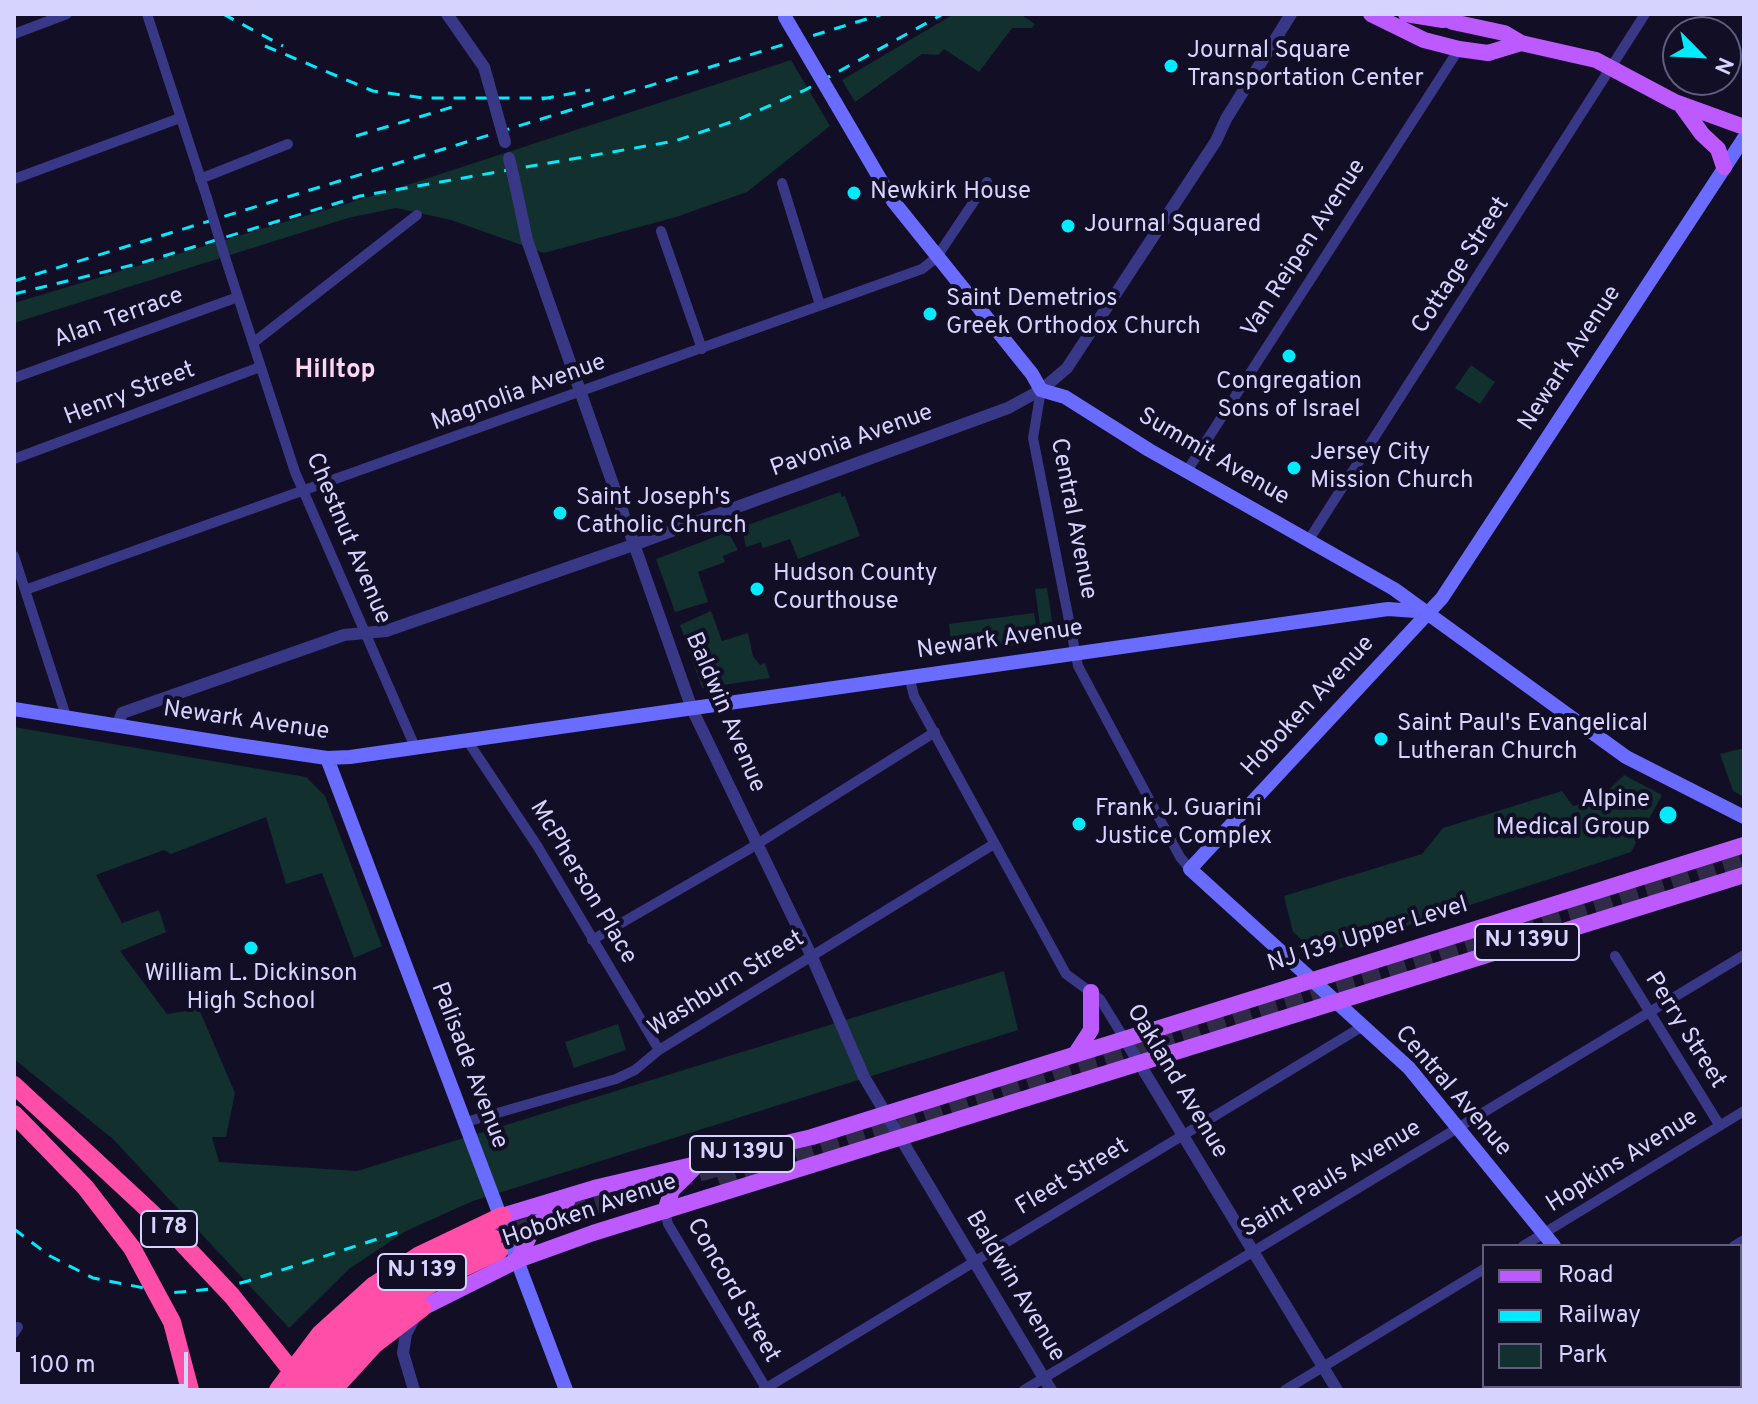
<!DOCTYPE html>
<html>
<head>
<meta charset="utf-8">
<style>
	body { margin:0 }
	#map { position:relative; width:1758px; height:1404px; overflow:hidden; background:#120e26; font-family:Overpass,sans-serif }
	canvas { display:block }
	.frame { position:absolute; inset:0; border:16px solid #d7d3ff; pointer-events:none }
	.legend { position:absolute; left:1482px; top:1244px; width:260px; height:144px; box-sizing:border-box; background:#120e26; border:2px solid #615d7d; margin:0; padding:10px 14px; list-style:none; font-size:24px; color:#d7d3ff }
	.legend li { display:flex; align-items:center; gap:16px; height:40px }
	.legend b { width:40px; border:2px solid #615d7d }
	.north { position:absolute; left:1662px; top:16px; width:80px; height:80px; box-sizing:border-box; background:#120e26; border:2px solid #615d7d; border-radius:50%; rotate:114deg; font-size:22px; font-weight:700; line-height:32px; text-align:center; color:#d7d3ff }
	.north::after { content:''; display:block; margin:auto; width:28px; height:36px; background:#00ecfe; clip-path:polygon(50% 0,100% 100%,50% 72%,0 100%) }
	.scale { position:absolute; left:16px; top:1352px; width:172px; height:36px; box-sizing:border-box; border:4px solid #d7d3ff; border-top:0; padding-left:10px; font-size:24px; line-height:28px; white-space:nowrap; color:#d7d3ff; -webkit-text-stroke:6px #120e26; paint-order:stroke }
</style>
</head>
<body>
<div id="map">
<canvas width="1758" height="1404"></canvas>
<div class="frame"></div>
<ul class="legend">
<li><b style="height:10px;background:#bd5aff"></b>Road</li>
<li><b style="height:10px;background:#00ecfe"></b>Railway</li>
<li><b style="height:22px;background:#11302e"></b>Park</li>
</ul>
<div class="north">N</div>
<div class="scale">100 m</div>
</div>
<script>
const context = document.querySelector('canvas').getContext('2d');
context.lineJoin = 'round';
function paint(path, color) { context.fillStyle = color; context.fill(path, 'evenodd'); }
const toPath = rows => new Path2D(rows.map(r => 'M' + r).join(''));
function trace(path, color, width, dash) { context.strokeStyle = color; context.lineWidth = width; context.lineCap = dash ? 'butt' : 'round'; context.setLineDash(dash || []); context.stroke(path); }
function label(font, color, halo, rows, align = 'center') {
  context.font = font + ' Overpass,sans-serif'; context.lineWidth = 8; context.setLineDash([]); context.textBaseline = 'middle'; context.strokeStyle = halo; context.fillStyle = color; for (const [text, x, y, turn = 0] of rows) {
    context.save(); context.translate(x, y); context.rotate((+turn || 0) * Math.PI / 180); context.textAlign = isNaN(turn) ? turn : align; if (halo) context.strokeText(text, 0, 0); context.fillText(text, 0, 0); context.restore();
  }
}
const green = toPath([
	[954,14,1020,14,1035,24,1032,28,1012,28,979,72,944,49,938,55,922,54,855,102,842,80],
	[791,60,830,126,747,192,676,217,544,253,451,220,396,208,348,218,14,323,14,303,382,193],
	[1471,365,1495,382,1480,404,1455,388],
	[840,492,842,497,845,496,860,536,798,559,790,539,763,548,761,542,746,547,742,527],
	[728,532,738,550,723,556,725,562,698,572,708,602,675,612,656,559],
	[1047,588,1055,640,1042,641,1035,589],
	[711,611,722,641,748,633,753,656,760,665,765,663,770,678,702,688,680,625],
	[1034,613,1039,642,952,654,949,624],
	[14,727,306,777,325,796,382,946,354,958,322,873,286,884,266,817,171,854,164,850,96,875,122,923,159,910,166,932,120,951,167,1014,199,1009,235,1093,226,1137,212,1137,219,1162,357,1171,1004,971,1018,1030,473,1201,406,1231,349,1269,289,1328,113,1139,14,1059],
	[1744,748,1744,797,1733,791,1720,754],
	[1624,775,1662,795,1631,852,1319,955,1293,932,1284,896,1422,854,1443,828,1562,791,1573,806,1599,799],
	[618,1024,626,1050,574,1068,565,1042]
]);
const motorwayTunnel = toPath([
	[718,1179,1744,858],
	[493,1238,734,1162]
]);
const minor = toPath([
	[147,14,207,198],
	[14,34,67,14],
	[14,179,180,118],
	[200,179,288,144],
	[782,183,820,305],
	[661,231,702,349],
	[224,254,295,472,415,747],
	[253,343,417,215],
	[14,378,238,297],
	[1041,390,1033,438,1078,666,1180,857,1190,869],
	[14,459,260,367],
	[1187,471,1459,49],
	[1310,538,1645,14],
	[14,556,66,716],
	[25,590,922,269,936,258,987,182],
	[909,676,914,696,1066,974,1100,999,1124,1038],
	[467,740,538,847,659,1050],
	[592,940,746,851,935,732],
	[1615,956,1720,1126],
	[466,1122,616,1079,635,1070,659,1050,994,844],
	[665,1211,668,1224,767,1390],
	[1523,1246,1744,1111],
	[1734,1246,1744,1240],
	[14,1333,18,1327],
	[763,1390,1363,1026],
	[1024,1390,1744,955],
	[1285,1390,1484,1269],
	[1497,1390,1503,1386]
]);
const tertiary = toPath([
	[447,14,484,67,488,81],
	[514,179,527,240,692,709,811,955,864,1077,1051,1390],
	[118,725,122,713,344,635,386,631,636,544,1008,408,1041,390,1067,368,1216,141,1226,119,1291,14],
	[1124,1038,1337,1390],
	[414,1390,403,1353,406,1334,415,1317]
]);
const secondary = toPath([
	[835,102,893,201,1032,374,1041,390,1065,397,1149,450,1394,589,1626,757,1744,817],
	[14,709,238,745,327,758,350,757,1388,609,1430,612],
	[327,758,566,1390],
	[1554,1246,1409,1068,1190,869,1442,598,1744,138],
	[1667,1386,1670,1390]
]);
const primary = toPath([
	[1371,14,1424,40,1459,49,1488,53,1521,43],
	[1406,14,1443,20],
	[1435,14,1453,22,1504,33,1521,43,1596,60,1675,102,1744,127],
	[1681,105,1702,134,1718,149,1724,167],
	[1076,1053,1091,1030,1091,992],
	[665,1211,672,1190,695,1167],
	[502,1216,598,1187,812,1137,1744,845],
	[518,1260,534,1226,567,1202],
	[422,1308,518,1260,593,1233,1744,875]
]);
const motorway = toPath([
	[373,1286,418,1256,502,1216],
	[358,1318,414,1277,493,1238],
	[313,1390,356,1340,394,1307,439,1279,499,1251],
	[333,1390,375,1344,422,1308]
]);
const rail = toPath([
	[223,14,283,46],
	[265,46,373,91,424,98,551,98],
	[542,99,590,90],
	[356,136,459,105],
	[14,281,883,14],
	[14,294,141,263,360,196,675,141,737,120,805,90,943,14],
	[14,1229,50,1256,93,1278,170,1293,221,1288,248,1281,399,1232]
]);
const minorBridge = toPath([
	[207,198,224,254]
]);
const tertiaryBridge = toPath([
	[488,81,505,142],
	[509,158,514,179]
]);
const secondaryBridge = toPath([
	[785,17,835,102]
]);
const motorwayBridge = toPath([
	[14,1085,169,1229,232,1296,307,1390],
	[14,1114,85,1187,132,1248,172,1322,190,1390],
	[296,1388,327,1348,358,1318],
	[278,1390,320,1334,373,1286]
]);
const markers = [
	[1171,66,8,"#00ecfe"],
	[854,193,8,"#00ecfe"],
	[1068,226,8,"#00ecfe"],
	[930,314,8,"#00ecfe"],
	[1289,356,8,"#00ecfe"],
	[1294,468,8,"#00ecfe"],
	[560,513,8,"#00ecfe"],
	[757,589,8,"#00ecfe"],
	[1381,739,8,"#00ecfe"],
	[1668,815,10,"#00ecfe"],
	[1079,824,8,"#00ecfe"],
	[251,948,8,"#00ecfe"]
];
const shields = [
	[1527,942,104],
	[742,1154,104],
	[169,1229,56],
	[422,1272,88]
];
const shieldNames = [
	["NJ 139U",1527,942],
	["NJ 139U",742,1154],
	["I 78",169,1229],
	["NJ 139",422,1272]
];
const poiNames = [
	["Journal Square",1187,52],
	["Transportation Center",1187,80],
	["Newkirk House",870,193],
	["Journal Squared",1084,226],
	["Saint Demetrios",946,300],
	["Greek Orthodox Church",946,328],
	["Congregation",1289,383,"center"],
	["Sons of Israel",1289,411,"center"],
	["Jersey City",1310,454],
	["Mission Church",1310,482],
	["Saint Joseph's",576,499],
	["Catholic Church",576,527],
	["Hudson County",773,575],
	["Courthouse",773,603],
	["Saint Paul's Evangelical",1397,725],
	["Lutheran Church",1397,753],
	["Alpine",1650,801,"right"],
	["Medical Group",1650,829,"right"],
	["Frank J. Guarini",1095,810],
	["Justice Complex",1095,838],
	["William L. Dickinson",251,975,"center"],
	["High School",251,1003,"center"]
];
const streetNames = [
	["Van Reipen Avenue",1305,249,-57],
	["Cottage Street",1462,266,-57],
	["Alan Terrace",119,319,-20],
	["Newark Avenue",1571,359,-57],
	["Magnolia Avenue",519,394,-20],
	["Henry Street",130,395,-21],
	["Pavonia Avenue",852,442,-20],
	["Summit Avenue",1213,458,30],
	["Central Avenue",1072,519,79],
	["Chestnut Avenue",347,539,67],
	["Newark Avenue",1000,641,-8],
	["Hoboken Avenue",1309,707,-47],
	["Baldwin Avenue",724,713,67],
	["Newark Avenue",246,722,8],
	["McPherson Place",582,883,59],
	["NJ 139 Upper Level",1368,936,-17],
	["Washburn Street",727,985,-32],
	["Perry Street",1684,1031,58],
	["Palisade Avenue",468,1066,69],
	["Oakland Avenue",1176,1082,59],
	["Central Avenue",1452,1092,49],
	["Hopkins Avenue",1623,1162,-32],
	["Fleet Street",1073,1178,-31],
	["Saint Pauls Avenue",1332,1180,-31],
	["Hoboken Avenue",590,1212,-19],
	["Baldwin Avenue",1014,1287,59],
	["Concord Street",732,1291,60]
];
const neighbourhoodNames = [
	["Hilltop",335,372]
];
paint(green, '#11302e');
trace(motorwayTunnel, '#302c47', 18, [18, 9]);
trace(minor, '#393886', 10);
trace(tertiary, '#393886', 12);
trace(secondary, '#6a6bff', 14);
trace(primary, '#bd5aff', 16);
trace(motorway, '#ff4ea8', 18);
trace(rail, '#00ecfe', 3, [12, 10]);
trace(minorBridge, '#393886', 10);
trace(tertiaryBridge, '#393886', 12);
trace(secondaryBridge, '#6a6bff', 14);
trace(motorwayBridge, '#ff4ea8', 18);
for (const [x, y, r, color] of markers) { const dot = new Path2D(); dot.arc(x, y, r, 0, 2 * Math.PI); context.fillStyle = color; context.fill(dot); trace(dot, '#120e26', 3); }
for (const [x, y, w] of shields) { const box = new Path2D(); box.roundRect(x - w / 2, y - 18, w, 36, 6); context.fillStyle = '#120e26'; context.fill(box); trace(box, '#d7d3ff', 2); }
label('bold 22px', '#d7d3ff', null, shieldNames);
label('24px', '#d7d3ff', '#120e26', poiNames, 'left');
label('24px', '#d7d3ff', '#120e26', streetNames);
label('bold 26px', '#ffd5f1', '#120e26', neighbourhoodNames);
</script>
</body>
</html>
